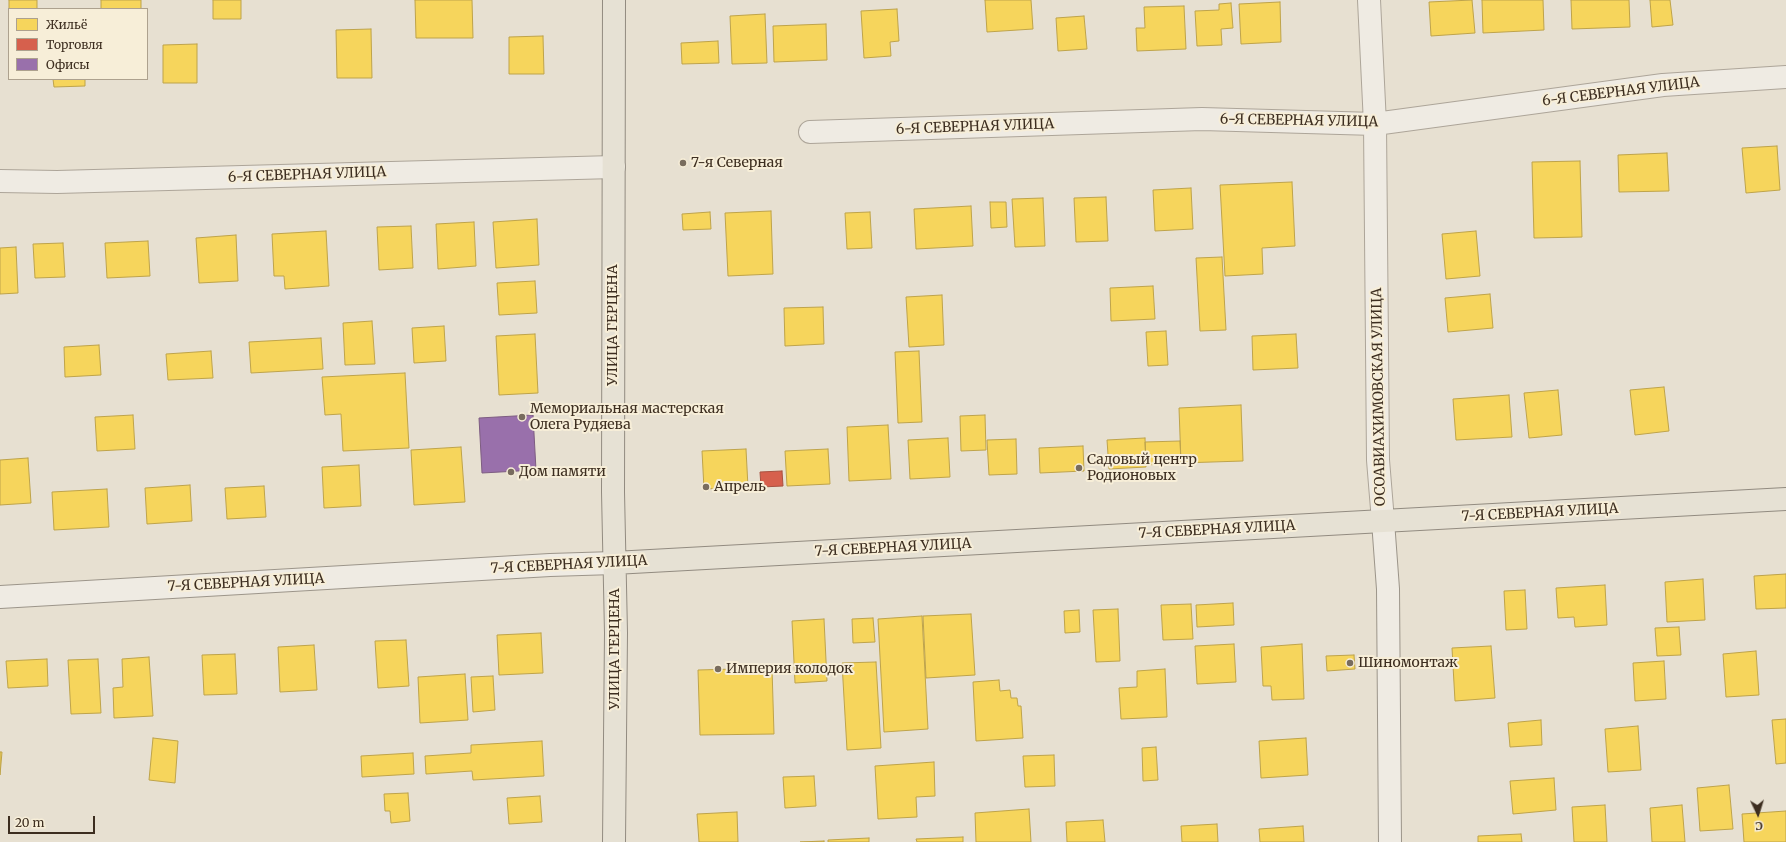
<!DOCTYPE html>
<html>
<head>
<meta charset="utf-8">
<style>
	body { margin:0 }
	#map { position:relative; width:1786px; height:842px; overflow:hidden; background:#e7e0d1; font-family:Merriweather,serif }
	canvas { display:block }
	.legend { position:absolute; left:8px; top:8px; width:140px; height:72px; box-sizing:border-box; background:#f7eed8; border:1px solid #ada18e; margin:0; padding:5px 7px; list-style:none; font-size:12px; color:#3d2e20 }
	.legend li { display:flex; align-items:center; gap:8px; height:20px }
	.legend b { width:20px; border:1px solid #ada18e }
	.north { position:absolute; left:1738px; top:794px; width:40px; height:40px; -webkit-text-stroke:3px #f7eed8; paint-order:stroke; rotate:176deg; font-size:11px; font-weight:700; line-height:16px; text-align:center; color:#3d2e20 }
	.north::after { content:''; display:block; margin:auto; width:14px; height:18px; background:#3d2e20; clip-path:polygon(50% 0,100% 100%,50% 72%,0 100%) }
	.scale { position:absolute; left:8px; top:816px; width:87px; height:18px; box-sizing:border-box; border:2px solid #3d2e20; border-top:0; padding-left:5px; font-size:12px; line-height:14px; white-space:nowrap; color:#3d2e20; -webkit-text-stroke:3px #f7eed8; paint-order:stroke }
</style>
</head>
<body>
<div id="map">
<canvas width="1786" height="842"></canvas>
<ul class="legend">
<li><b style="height:11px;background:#f6d55c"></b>Жильё</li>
<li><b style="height:11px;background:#d6604d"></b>Торговля</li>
<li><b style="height:11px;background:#9970ab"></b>Офисы</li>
</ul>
<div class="north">С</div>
<div class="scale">20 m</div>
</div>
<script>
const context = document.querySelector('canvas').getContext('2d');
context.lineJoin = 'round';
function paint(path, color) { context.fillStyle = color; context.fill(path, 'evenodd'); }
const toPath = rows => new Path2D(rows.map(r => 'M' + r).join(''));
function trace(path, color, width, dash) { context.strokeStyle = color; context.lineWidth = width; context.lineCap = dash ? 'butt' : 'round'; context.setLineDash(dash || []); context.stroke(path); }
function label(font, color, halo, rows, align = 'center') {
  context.font = font + ' Merriweather,serif'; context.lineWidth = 4; context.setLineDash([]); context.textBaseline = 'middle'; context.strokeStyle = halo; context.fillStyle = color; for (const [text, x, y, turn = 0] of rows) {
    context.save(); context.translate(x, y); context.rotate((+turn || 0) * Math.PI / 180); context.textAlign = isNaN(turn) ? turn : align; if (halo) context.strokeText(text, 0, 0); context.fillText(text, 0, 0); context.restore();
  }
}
const homes = toPath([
	[9,0,37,0,37,9,9,9,9,0],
	[101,0,141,0,141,9,101,9,101,0],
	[213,0,241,0,241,19,213,19,213,0],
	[415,0,472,0,473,38,416,38,415,0],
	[985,0,1031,0,1033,29,987,32,985,0],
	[1472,0,1475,33,1431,36,1429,2,1472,0],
	[1482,0,1543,0,1544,30,1483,33,1482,0],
	[1571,0,1629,0,1630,27,1572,29,1571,0],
	[1650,0,1670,0,1673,25,1652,27,1650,0],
	[1280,2,1281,42,1241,44,1239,4,1280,2],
	[1231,3,1233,28,1221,29,1222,45,1197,46,1195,11,1219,10,1219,4,1231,3],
	[1184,6,1186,49,1137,51,1136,28,1145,28,1144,7,1184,6],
	[897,9,899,41,890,42,891,56,864,58,861,11,897,9],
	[765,14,767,63,732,64,730,16,765,14],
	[1084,16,1087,49,1058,51,1056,18,1084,16],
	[826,24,827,60,774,62,773,26,826,24],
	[371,29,372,78,337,78,336,30,371,29],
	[543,36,544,74,509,74,509,37,543,36],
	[718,41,719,63,682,64,681,43,718,41],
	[197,44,197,83,163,83,163,45,197,44],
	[53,79,85,79,85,86,54,87,53,79],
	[1777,146,1780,190,1746,193,1742,148,1777,146],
	[1667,153,1669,191,1619,192,1618,155,1667,153],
	[1580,161,1582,237,1534,238,1532,162,1580,161],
	[1292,182,1295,246,1262,248,1263,274,1225,276,1220,185,1292,182],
	[1191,188,1193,229,1155,231,1153,190,1191,188],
	[1106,197,1108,241,1076,242,1074,198,1106,197],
	[1043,198,1045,246,1015,247,1012,199,1043,198],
	[990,202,1006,202,1007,227,991,228,990,202],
	[971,206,973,246,916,249,914,209,971,206],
	[771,211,773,274,728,276,725,213,771,211],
	[710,212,711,229,683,230,682,214,710,212],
	[870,212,872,248,847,249,845,213,870,212],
	[537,219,539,265,496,268,493,222,537,219],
	[474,222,476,266,438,269,436,224,474,222],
	[411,226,413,268,379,270,377,227,411,226],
	[326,231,329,286,285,289,284,276,274,276,272,234,326,231],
	[1476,231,1480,276,1446,279,1442,234,1476,231],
	[236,235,238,281,199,283,196,238,236,235],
	[148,241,150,276,107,278,105,243,148,241],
	[63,243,65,277,35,278,33,244,63,243],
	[16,247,18,293,0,294,0,248,16,247],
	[1222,257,1226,330,1200,331,1196,258,1222,257],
	[535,281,537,313,499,315,497,283,535,281],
	[1153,286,1155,319,1111,321,1110,288,1153,286],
	[1490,294,1493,328,1448,332,1445,298,1490,294],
	[942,295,944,345,909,347,906,297,942,295],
	[823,307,824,344,785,346,784,308,823,307],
	[372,321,375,364,345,365,343,323,372,321],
	[444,326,446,361,414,363,412,328,444,326],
	[1166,331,1168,365,1148,366,1146,332,1166,331],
	[535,334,538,393,499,395,496,336,535,334],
	[1296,334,1298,368,1253,370,1252,336,1296,334],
	[321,338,323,369,251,373,249,342,321,338],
	[99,345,101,375,65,377,64,347,99,345],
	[211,351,213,378,168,380,166,354,211,351],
	[919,351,922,422,898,423,895,352,919,351],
	[405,373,409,448,343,451,341,414,325,415,322,377,405,373],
	[1664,387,1669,431,1635,435,1630,390,1664,387],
	[1558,390,1562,435,1529,438,1524,393,1558,390],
	[1509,395,1512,437,1456,440,1453,399,1509,395],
	[1241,405,1243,461,1181,463,1179,408,1241,405],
	[133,415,135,449,97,451,95,417,133,415],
	[985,415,986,450,961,451,960,416,985,415],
	[888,425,891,479,849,481,847,427,888,425],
	[948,438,950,477,910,479,908,440,948,438],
	[1145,438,1146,467,1109,469,1107,440,1145,438],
	[1016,439,1017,474,989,475,987,440,1016,439],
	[1180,441,1181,463,1146,465,1145,442,1180,441],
	[1083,446,1084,471,1040,473,1039,448,1083,446],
	[461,447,465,502,414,505,411,450,461,447],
	[746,449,748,487,704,489,702,451,746,449],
	[828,449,830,484,787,486,785,451,828,449],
	[28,458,31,503,0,505,0,460,28,458],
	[359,465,361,506,324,508,322,467,359,465],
	[190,485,192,521,147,524,145,488,190,485],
	[264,486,266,517,227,519,225,488,264,486],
	[107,489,109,527,54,530,52,492,107,489],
	[1786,574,1786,608,1756,609,1754,576,1786,574],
	[1703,579,1705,620,1667,622,1665,582,1703,579],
	[1605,585,1607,625,1575,627,1574,617,1558,618,1556,588,1605,585],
	[1525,590,1527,629,1506,630,1504,591,1525,590],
	[1233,603,1234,625,1197,627,1196,605,1233,603],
	[1191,604,1193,639,1163,640,1161,605,1191,604],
	[1118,609,1120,661,1096,662,1093,610,1118,609],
	[1079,610,1080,632,1065,633,1064,611,1079,610],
	[971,614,975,675,926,678,923,616,971,614],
	[922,616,928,729,884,732,878,619,922,616],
	[873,618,875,642,853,643,852,619,873,618],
	[824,619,827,681,795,683,792,621,824,619],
	[1679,627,1681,655,1657,656,1655,628,1679,627],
	[541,633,543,673,499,675,497,635,541,633],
	[406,640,409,686,378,688,375,641,406,640],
	[1234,644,1236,682,1197,684,1195,646,1234,644],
	[1302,644,1304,699,1272,700,1271,686,1263,686,1261,647,1302,644],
	[314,645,317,690,280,692,278,647,314,645],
	[1491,646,1495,698,1455,701,1452,648,1491,646],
	[1756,651,1759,695,1726,697,1723,654,1756,651],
	[235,654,237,694,204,695,202,655,235,654],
	[1354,655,1355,669,1327,671,1326,656,1354,655],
	[149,657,153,716,114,718,113,688,123,687,122,659,149,657],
	[47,659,48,686,8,688,6,661,47,659],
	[98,659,101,713,71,714,68,660,98,659],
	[1664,661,1666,699,1635,701,1633,663,1664,661],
	[876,662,881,748,847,750,842,663,876,662],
	[772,668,774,734,700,735,698,670,772,668],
	[1165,669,1167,717,1121,719,1119,688,1137,687,1137,671,1165,669],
	[465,674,468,720,420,723,418,677,465,674],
	[493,676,495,710,473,712,471,677,493,676],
	[999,680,1000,691,1010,690,1011,698,1017,698,1018,706,1021,706,1023,738,976,741,973,682,999,680],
	[1786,719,1786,763,1776,764,1772,720,1786,719],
	[1541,720,1542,745,1510,747,1508,723,1541,720],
	[1638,726,1641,770,1608,772,1605,729,1638,726],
	[153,738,178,741,175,783,149,780,153,738],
	[1306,738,1308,775,1261,778,1259,741,1306,738],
	[542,741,544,776,473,780,472,771,426,774,425,756,471,753,471,745,542,741],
	[1156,747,1158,780,1143,781,1142,748,1156,747],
	[0,752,2,752,0,775,0,752],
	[413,753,414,774,362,777,361,756,413,753],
	[1054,755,1055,786,1025,787,1023,756,1054,755],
	[934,762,935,796,916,797,917,817,878,819,875,766,934,762],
	[814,776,816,806,785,808,783,777,814,776],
	[1554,778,1556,810,1513,814,1510,781,1554,778],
	[1729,785,1733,829,1700,831,1697,788,1729,785],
	[408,793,410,821,391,823,390,811,385,811,384,794,408,793],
	[540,796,542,822,509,824,507,798,540,796],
	[1605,805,1607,842,1574,842,1572,807,1605,805],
	[1682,805,1685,842,1652,842,1650,808,1682,805],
	[1029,809,1031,842,976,842,975,813,1029,809],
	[1786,811,1786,842,1744,842,1742,814,1786,811],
	[737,812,738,842,699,842,697,814,737,812],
	[1103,820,1105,842,1067,842,1066,822,1103,820],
	[1217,824,1218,842,1182,842,1181,826,1217,824],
	[1303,826,1304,842,1260,842,1259,829,1303,826],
	[1521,834,1522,842,1478,842,1478,836,1521,834],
	[963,837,963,842,917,842,916,839,963,837],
	[869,838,869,842,828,842,828,840,869,838],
	[824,841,824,842,800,842,824,841]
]);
const shops = toPath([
	[782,471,783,486,761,487,760,472,782,471]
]);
const offices = toPath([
	[533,415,536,470,482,473,479,418,533,415]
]);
const street = toPath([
	[1369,0,1375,124,1378,460,1383,521],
	[810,132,1202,119,1375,124,1663,85,1786,77],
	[0,181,57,182,614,167]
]);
const secondary = toPath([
	[1383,521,1388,589,1390,842],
	[0,597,550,565,614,563]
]);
const primary = toPath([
	[614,563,1786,499],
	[614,842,616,633,613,492,614,0]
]);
const markers = [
	[683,163,4,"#786c5e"],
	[522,417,4,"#786c5e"],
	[1079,468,4,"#786c5e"],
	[511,472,4,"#786c5e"],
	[706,487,4,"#786c5e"],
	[1350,663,4,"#786c5e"],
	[718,669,4,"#786c5e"]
];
const streetNames = [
	["6-Я СЕВЕРНАЯ УЛИЦА",1621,92,-7],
	["6-Я СЕВЕРНАЯ УЛИЦА",1299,121,1],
	["6-Я СЕВЕРНАЯ УЛИЦА",975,127,-2],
	["6-Я СЕВЕРНАЯ УЛИЦА",307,175,-2],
	["УЛИЦА ГЕРЦЕНА",613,325,-90],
	["ОСОАВИАХИМОВСКАЯ УЛИЦА",1379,397,-91],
	["7-Я СЕВЕРНАЯ УЛИЦА",1540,513,-3],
	["7-Я СЕВЕРНАЯ УЛИЦА",1217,530,-3],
	["7-Я СЕВЕРНАЯ УЛИЦА",893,548,-3],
	["7-Я СЕВЕРНАЯ УЛИЦА",569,565,-3],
	["7-Я СЕВЕРНАЯ УЛИЦА",246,583,-3],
	["УЛИЦА ГЕРЦЕНА",615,649,-90]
];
const poiNames = [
	["7-я Северная",691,163],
	["Мемориальная мастерская",530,409],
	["Олега Рудяева",530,425],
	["Садовый центр",1087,460],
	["Родионовых",1087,476],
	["Дом памяти",519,472],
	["Апрель",714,487],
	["Шиномонтаж",1358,663],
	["Империя колодок",726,669]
];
paint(homes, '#f6d55c');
trace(homes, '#bea34a', 1);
paint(shops, '#d6604d');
trace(shops, '#a85140', 1);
paint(offices, '#9970ab');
trace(offices, '#7d5c81', 1);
trace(street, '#ada599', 24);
trace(secondary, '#9c958a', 24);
trace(primary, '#928b80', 24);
trace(street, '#efebe3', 22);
trace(secondary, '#efebe3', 22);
trace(primary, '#e6e1d4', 22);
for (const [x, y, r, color] of markers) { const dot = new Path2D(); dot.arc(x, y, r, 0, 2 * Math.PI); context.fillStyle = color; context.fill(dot); trace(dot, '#f7eed8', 1.5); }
label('14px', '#3d2e20', '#f7eed8', streetNames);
label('14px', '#3d2e20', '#f7eed8', poiNames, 'left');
</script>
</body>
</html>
